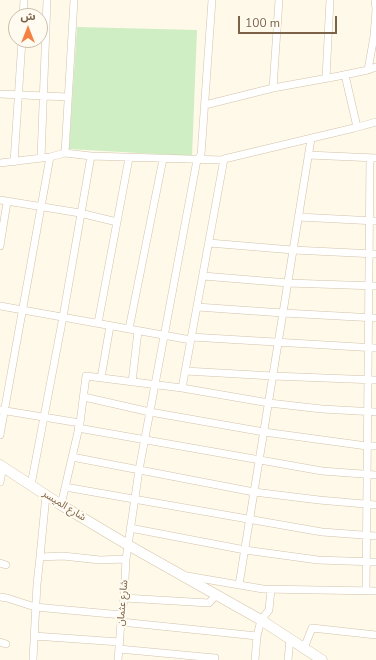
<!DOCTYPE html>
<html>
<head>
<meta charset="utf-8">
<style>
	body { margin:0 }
	#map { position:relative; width:376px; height:660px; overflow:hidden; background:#fef9e8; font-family:"Nunito Sans","Noto Sans Arabic",sans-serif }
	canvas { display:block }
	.north { position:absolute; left:8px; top:8px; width:40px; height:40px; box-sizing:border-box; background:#fffbf0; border:1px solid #cbbead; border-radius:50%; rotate:0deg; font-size:11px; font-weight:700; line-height:16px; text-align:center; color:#7c6248 }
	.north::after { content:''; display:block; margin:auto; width:14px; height:18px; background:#f48141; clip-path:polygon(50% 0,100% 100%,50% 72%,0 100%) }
	.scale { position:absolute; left:238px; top:16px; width:99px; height:18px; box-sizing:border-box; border:2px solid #7c6248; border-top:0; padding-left:5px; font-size:12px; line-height:14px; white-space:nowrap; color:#7c6248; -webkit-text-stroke:3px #fffbf0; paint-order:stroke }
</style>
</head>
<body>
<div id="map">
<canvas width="376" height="660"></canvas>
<div class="north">ش</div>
<div class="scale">100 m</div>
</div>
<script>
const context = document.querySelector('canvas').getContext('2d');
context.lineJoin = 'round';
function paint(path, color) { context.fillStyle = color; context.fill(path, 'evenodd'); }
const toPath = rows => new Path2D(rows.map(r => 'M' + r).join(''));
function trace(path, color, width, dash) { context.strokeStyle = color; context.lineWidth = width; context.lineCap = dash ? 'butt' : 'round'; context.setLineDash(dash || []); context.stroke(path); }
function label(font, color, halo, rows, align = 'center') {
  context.font = font + ' "Nunito Sans","Noto Sans Arabic",sans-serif'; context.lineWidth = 4; context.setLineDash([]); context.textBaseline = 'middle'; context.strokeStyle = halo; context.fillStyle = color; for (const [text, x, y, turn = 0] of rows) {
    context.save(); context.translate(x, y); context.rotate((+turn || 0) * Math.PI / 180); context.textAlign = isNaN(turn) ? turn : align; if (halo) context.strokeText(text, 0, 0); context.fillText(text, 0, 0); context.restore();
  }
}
const green = toPath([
	[77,27,197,30,192,156,69,149]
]);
const minor = toPath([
	[375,0,376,9],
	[23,16,24,0],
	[368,70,374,36,376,10],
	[345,75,357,127],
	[326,78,330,0],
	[273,88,279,0],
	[0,94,68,97],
	[205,105,273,88,339,76,368,70,376,67],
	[65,153,74,0],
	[308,155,376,158],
	[41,158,47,0],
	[14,162,22,40],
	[0,163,50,157,65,153,91,156,222,160,224,159,354,128,376,122],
	[0,200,80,213,117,222],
	[298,217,376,221],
	[209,243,293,250,376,254],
	[0,246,7,202],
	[203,276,288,283,376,286],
	[0,306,191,340],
	[197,307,283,313,376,318],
	[98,323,129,158],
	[129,329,163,159],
	[191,337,376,348],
	[185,371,273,376,376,380],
	[101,378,110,326],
	[132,382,138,331],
	[182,388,224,159],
	[84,397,150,412,264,432,367,446,376,446],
	[0,410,80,423],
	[78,428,260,460,322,471,376,475],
	[0,435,50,157],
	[72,457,254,492,319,500,376,505],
	[0,482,3,467],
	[31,485,63,317,91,156],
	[65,487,322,532,376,536],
	[61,505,80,423,86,376,182,388,269,403,322,409,376,412],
	[130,528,245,550,318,560,376,562],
	[40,557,63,556,100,560,126,559],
	[0,563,6,565],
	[187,576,263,589,376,591],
	[239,585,311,139],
	[366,591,370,158],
	[0,597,7,598,35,607,122,615],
	[124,598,209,603,216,595],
	[121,622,257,636],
	[34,636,120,642],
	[0,642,6,644],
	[304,648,312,628,376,635],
	[119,649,215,658],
	[33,660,37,584,40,557,46,495],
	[118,660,121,622,124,598,126,559,139,470,197,160,201,155,212,0],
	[255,660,257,636,261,620,269,610,271,589],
	[288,660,290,639]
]);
const secondary = toPath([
	[0,465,61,505,128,545,261,620,322,660]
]);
const streetNames = [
	["شارع الميسر",64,506,32],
	["شارع عثمان",123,603,-85]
];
paint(green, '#cfeec4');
trace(minor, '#d3c2ab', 8);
trace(secondary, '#d6c3a9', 11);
trace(minor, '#fff', 7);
trace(secondary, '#fff', 10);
label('10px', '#7c6248', '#fffbf0', streetNames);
</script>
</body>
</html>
